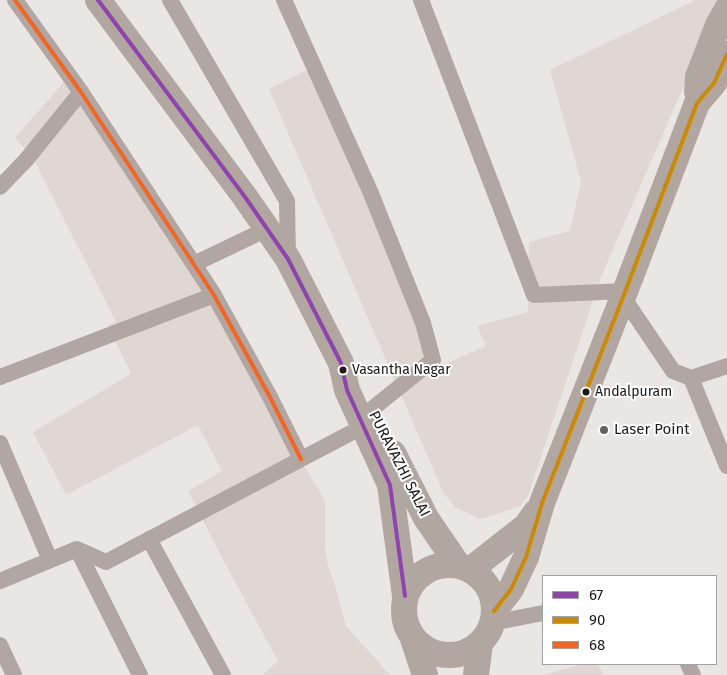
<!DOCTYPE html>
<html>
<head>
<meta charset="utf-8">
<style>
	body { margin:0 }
	#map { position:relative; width:727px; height:675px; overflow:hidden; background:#e9e6e4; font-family:"Fira Sans",sans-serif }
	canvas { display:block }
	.legend { position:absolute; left:542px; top:575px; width:175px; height:90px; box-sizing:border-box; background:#fff; border:1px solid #a4a3a3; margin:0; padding:6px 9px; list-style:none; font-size:15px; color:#1c1918 }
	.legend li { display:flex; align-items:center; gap:10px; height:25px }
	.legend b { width:25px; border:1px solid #a4a3a3 }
</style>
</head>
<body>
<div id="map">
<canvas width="727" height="675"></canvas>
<ul class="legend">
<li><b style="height:6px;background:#8e44ad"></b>67</li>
<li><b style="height:6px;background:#cb8a05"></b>90</li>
<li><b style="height:6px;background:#f26522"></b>68</li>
</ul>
</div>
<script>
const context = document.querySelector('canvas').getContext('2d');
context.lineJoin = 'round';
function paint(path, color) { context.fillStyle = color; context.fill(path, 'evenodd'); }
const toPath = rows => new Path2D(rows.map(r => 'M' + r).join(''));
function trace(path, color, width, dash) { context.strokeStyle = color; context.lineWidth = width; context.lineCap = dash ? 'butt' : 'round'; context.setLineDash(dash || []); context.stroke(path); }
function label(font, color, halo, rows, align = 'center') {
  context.font = font + ' "Fira Sans",sans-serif'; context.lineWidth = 4; context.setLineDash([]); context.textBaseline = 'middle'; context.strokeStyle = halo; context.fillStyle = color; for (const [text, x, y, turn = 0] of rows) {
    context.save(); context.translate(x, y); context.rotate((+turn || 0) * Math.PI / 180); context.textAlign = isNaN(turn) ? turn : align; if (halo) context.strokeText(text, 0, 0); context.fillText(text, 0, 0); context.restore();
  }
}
const built = toPath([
	[696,0,721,0,601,277,528,496,520,506,481,519,456,508,443,492,269,89,313,67,438,367,486,346,477,326,528,312,529,242,570,231,581,181,550,70],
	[62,71,157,208,263,395,325,501,325,548,328,566,334,582,346,626,390,675,262,675,278,661,222,558,188,491,222,471,198,425,66,495,33,432,131,374,108,325,116,322,33,158,15,138,63,83],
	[582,664,597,664,604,675,544,675]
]);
const street = toPath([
	[15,0,81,92,214,295,270,397,301,459],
	[170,0,287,201,288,258],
	[284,0,370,191,423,323,433,360,372,409],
	[421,0,534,295,625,291],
	[0,187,26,160,81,92],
	[194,264,267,229],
	[623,297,673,371,691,378,727,466],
	[0,377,214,295],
	[691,378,727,366],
	[0,443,50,560],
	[149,539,223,675],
	[77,549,140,675],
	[0,581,77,549,106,562,364,426],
	[492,623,543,613],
	[0,645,14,675],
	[688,664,693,675]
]);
const primary = toPath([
	[98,0,245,197,288,259,341,363,347,390,390,485,405,596],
	[697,92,698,77,718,25,727,9],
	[393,453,426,518,458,565],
	'404 610a45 45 0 1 1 90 0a45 45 0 1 1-90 0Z',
	[470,570,526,526,536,512],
	[494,611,511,589,526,557,542,503,623,297,697,103,714,83,727,54],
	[413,639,425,675],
	[476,675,480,643]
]);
const bus1 = toPath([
	[98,0,245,197,288,259,341,363,347,390,390,485,405,596]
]);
const bus2 = toPath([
	[494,611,511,589,526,557,542,503,623,297,697,103,714,83,727,54]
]);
const bus3 = toPath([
	[15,0,81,92,214,295,270,397,301,459]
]);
const markers = [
	[343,370,4.5,"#1c1918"],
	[586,392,4.5,"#1c1918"],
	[604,430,5,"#64615f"]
];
const busNames = [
	["Vasantha Nagar",352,370],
	["Andalpuram",595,392]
];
const poiNames = [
	["Laser Point",614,430]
];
const streetNames = [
	["PURAVAZHI SALAI",399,464,63]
];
paint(built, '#e0d6d2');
trace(street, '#b1a6a1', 16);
trace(primary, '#b2a7a0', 26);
trace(bus1, '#8e44ad', 4);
trace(bus2, '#cb8a05', 4);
trace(bus3, '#f26522', 4);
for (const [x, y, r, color] of markers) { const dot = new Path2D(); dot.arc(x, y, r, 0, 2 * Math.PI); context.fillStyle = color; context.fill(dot); trace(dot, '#fff', 2); }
label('14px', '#1c1918', '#fff', busNames, 'left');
label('15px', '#1c1918', '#fff', poiNames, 'left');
label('15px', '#1c1918', '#fff', streetNames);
</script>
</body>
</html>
